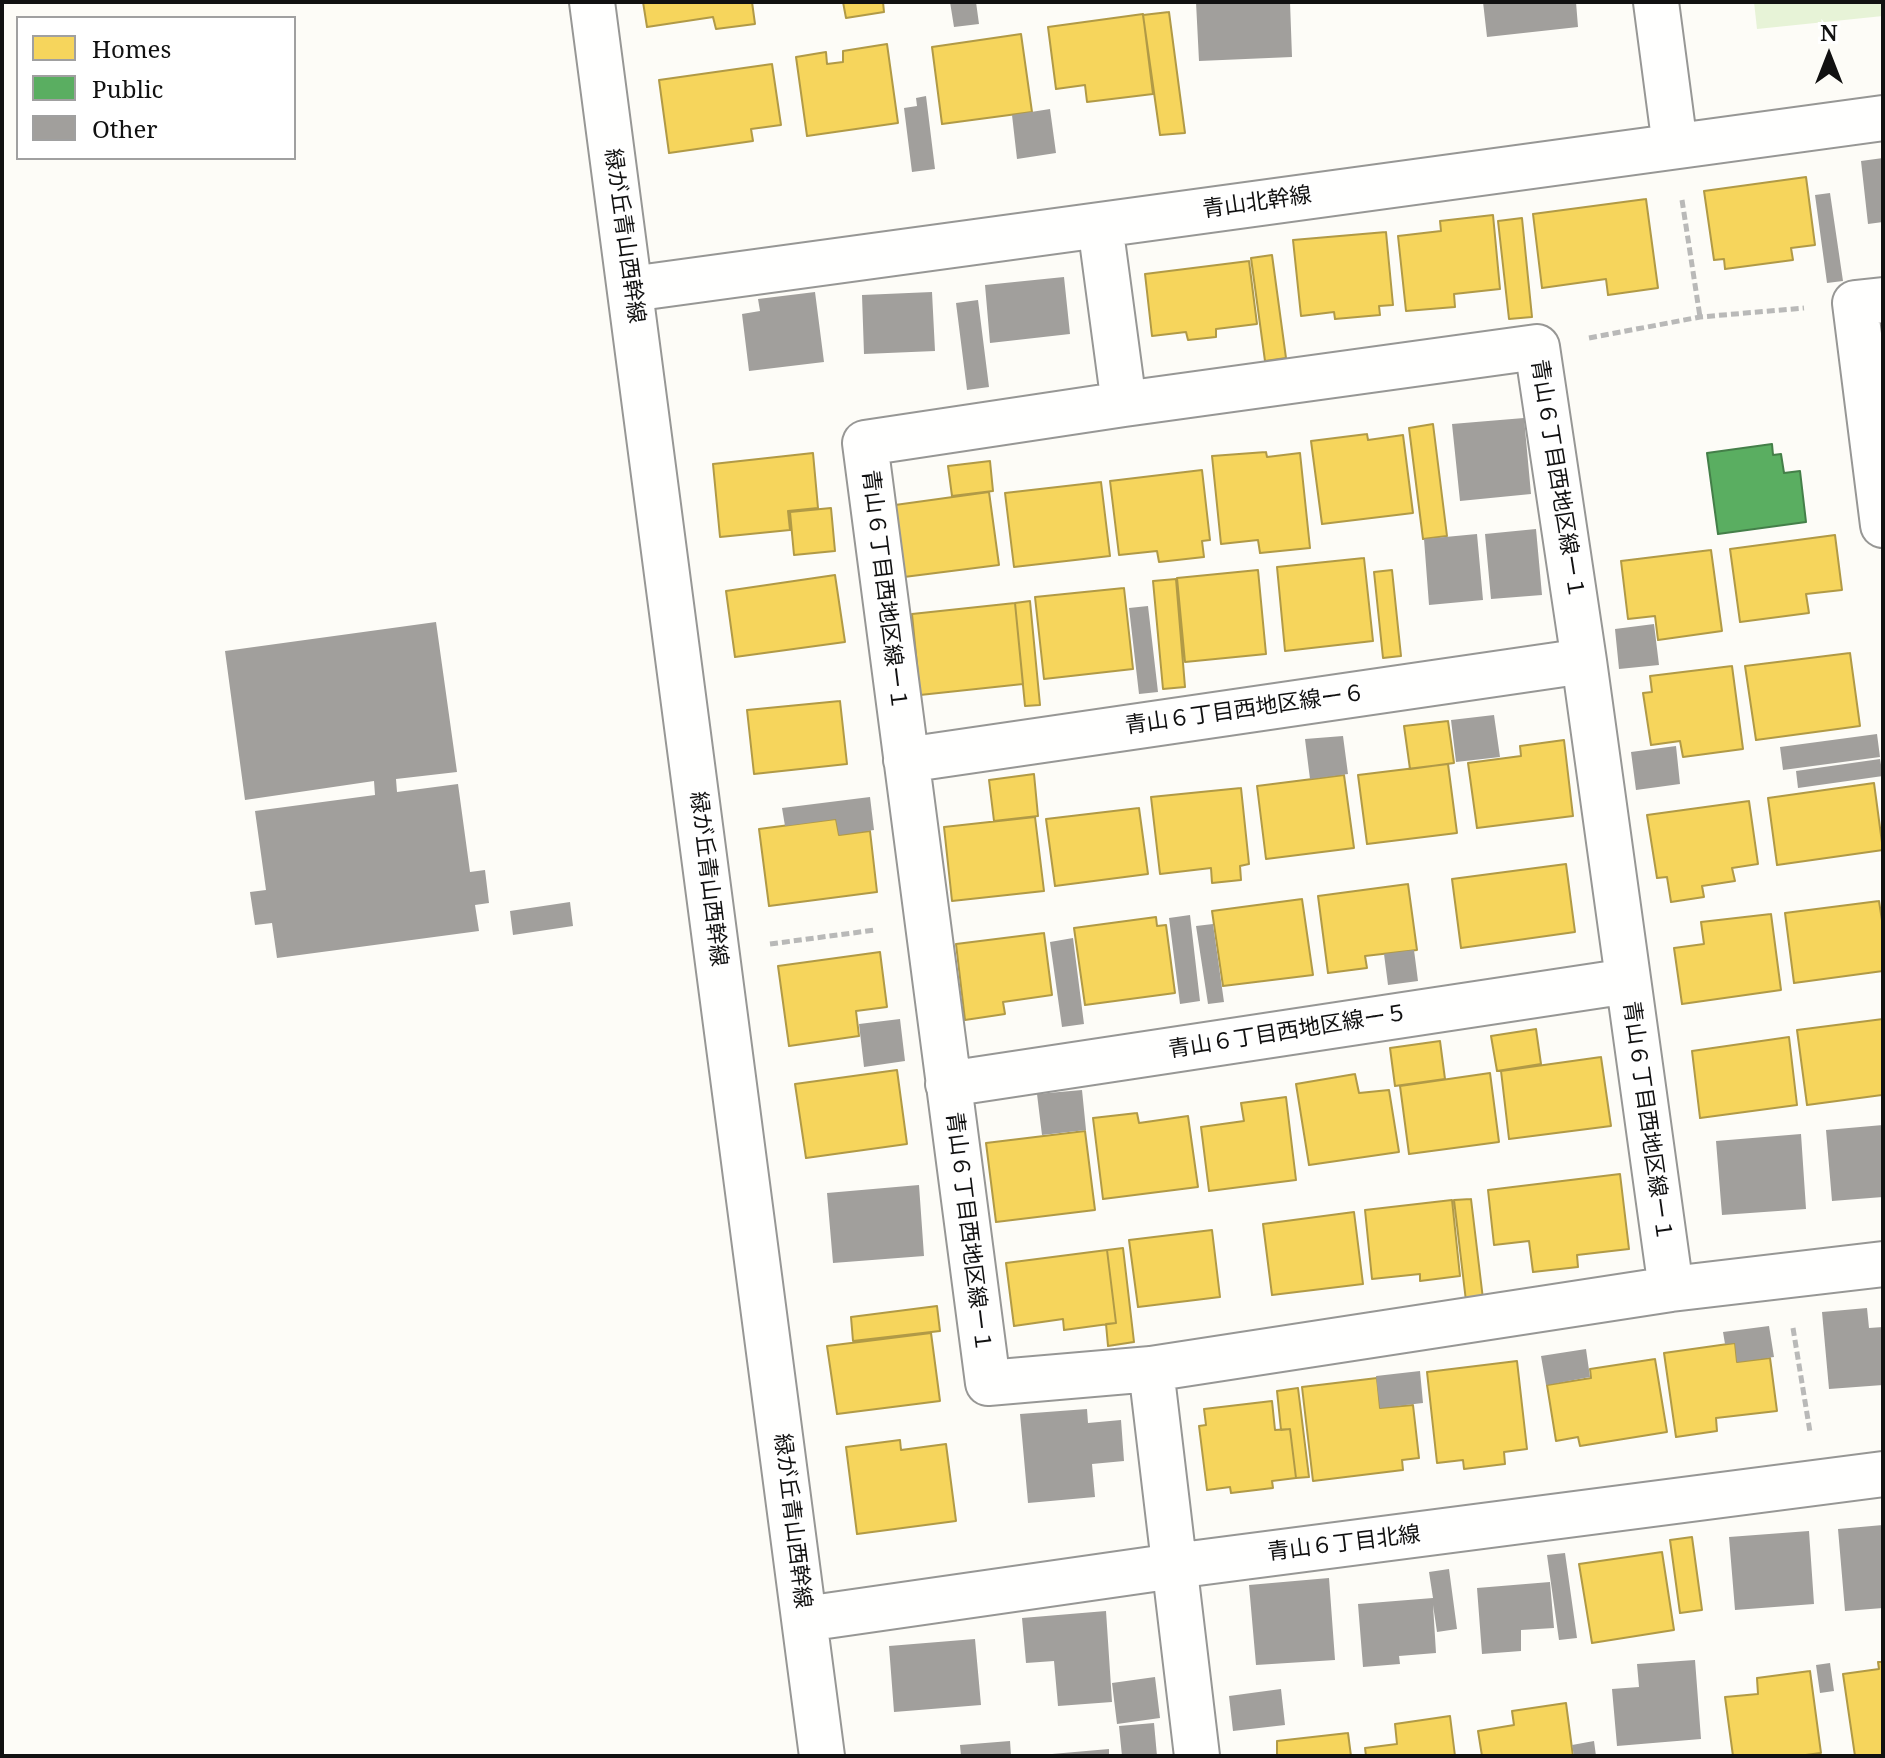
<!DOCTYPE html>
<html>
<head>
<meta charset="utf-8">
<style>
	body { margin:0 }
	#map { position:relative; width:1885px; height:1758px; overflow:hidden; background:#fdfcf7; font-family:"Noto Serif",serif }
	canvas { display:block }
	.frame { position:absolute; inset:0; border:4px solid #111; pointer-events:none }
	.legend { position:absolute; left:16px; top:16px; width:280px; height:144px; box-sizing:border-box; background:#fff; border:2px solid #a0a0a0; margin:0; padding:10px 14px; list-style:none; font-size:24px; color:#111 }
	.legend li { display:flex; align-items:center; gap:16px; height:40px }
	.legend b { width:40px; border:2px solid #a0a0a0 }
	.north { position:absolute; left:1789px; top:16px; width:80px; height:80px; -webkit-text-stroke:6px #fff; paint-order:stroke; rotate:0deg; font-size:22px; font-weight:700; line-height:32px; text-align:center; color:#111 }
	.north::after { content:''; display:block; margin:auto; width:28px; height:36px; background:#111; clip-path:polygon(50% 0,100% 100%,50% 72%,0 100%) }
</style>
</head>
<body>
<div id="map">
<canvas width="1885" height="1758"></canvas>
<div class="frame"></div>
<ul class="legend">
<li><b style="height:22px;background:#f6d55c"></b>Homes</li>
<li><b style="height:22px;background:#5aae61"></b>Public</li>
<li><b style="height:22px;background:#a19f9c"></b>Other</li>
</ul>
<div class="north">N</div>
</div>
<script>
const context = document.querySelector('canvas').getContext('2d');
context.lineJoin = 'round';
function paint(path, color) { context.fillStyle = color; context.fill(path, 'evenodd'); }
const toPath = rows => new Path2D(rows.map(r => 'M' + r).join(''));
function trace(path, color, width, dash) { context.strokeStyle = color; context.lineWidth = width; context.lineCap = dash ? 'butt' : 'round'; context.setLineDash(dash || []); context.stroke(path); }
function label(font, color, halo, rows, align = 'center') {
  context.font = font + ' "Noto Serif","Noto Sans JP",serif'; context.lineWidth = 8; context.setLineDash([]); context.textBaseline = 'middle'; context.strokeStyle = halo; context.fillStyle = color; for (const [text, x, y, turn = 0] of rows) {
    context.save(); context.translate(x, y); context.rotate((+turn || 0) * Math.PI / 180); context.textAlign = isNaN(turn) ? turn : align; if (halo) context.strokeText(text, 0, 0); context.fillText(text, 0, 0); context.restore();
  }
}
const green = toPath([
	[1754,2,1883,2,1883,16,1757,29]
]);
const homes = toPath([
	[643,2,752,2,755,24,716,29,713,17,647,27,643,2],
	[843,2,883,2,884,12,846,18,843,2],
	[1169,12,1185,133,1160,135,1143,15,1169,12],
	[1143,14,1153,94,1087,102,1085,85,1056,89,1048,27,1143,14],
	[1021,34,1032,112,942,124,932,47,1021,34],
	[887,44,898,123,807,136,796,57,826,52,827,64,843,62,843,51,887,44],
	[772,64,781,125,751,129,753,141,669,153,659,80,772,64],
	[1806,177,1815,245,1791,248,1793,260,1725,269,1724,259,1714,260,1704,191,1806,177],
	[1646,199,1658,288,1608,295,1606,279,1542,288,1533,214,1646,199],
	[1493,215,1500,289,1454,294,1455,307,1406,311,1398,236,1441,231,1440,221,1493,215],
	[1522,218,1532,317,1509,319,1498,221,1522,218],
	[1386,232,1393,305,1379,306,1380,315,1335,319,1334,312,1301,316,1293,240,1386,232],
	[1272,255,1286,358,1265,361,1251,258,1272,255],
	[1249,261,1257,324,1216,329,1216,337,1188,340,1186,332,1152,336,1145,274,1249,261],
	[1433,424,1447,536,1423,539,1409,428,1433,424],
	[1367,434,1368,440,1403,435,1413,513,1322,524,1311,441,1367,434],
	[1266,452,1267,457,1300,453,1310,548,1260,553,1258,540,1221,544,1212,456,1266,452],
	[813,453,818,508,788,511,790,530,720,537,713,464,813,453],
	[990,461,993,491,952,496,948,466,990,461],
	[1202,470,1210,540,1202,541,1204,557,1159,562,1157,551,1119,555,1110,481,1202,470],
	[1101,482,1110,556,1014,567,1005,493,1101,482],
	[989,492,999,565,904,577,895,505,989,492],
	[831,508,835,551,794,555,790,512,831,508],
	[1835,535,1842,590,1806,594,1809,613,1740,622,1730,549,1835,535],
	[1711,550,1722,631,1658,640,1655,616,1628,619,1621,561,1711,550],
	[1364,558,1373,641,1285,651,1277,567,1364,558],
	[1258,570,1266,654,1185,662,1177,578,1258,570],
	[1392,570,1401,656,1383,658,1374,572,1392,570],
	[835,575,845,642,735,657,726,591,835,575],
	[1176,579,1185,687,1163,689,1153,581,1176,579],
	[1124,588,1133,669,1044,679,1035,597,1124,588],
	[1030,601,1040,705,1025,706,1015,603,1030,601],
	[1015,603,1023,684,920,695,912,614,1015,603],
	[1850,653,1860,726,1756,740,1745,666,1850,653],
	[1732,666,1743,749,1683,757,1680,741,1651,745,1643,693,1652,692,1650,676,1732,666],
	[840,701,847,764,754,774,747,710,840,701],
	[1448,721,1454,763,1410,769,1404,726,1448,721],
	[1564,740,1573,816,1477,828,1468,763,1521,756,1520,746,1564,740],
	[1448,764,1457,833,1367,844,1358,775,1448,764],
	[1034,774,1038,816,994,821,989,780,1034,774],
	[1344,775,1354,848,1266,859,1257,786,1344,775],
	[1874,783,1883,850,1777,865,1768,798,1874,783],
	[1241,788,1249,864,1240,866,1241,880,1212,883,1211,868,1160,874,1151,797,1241,788],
	[1749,801,1758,864,1732,868,1735,881,1702,886,1704,897,1671,902,1667,877,1657,878,1647,815,1749,801],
	[1139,808,1148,874,1055,886,1046,819,1139,808],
	[1035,817,1044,891,952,901,944,827,1035,817],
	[836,819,839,835,870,831,877,892,769,906,759,829,836,819],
	[1566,864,1575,932,1461,948,1452,879,1566,864],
	[1408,884,1417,950,1365,956,1367,968,1328,973,1318,896,1408,884],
	[1302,899,1313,975,1223,986,1212,911,1302,899],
	[1879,901,1883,927,1883,971,1794,983,1785,913,1879,901],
	[1771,914,1781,990,1682,1004,1674,948,1704,944,1701,922,1771,914],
	[1156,917,1157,926,1166,925,1175,993,1085,1005,1074,928,1156,917],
	[1044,933,1052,995,1003,1002,1005,1014,965,1020,956,944,1044,933],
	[880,952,887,1007,856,1011,859,1036,789,1046,778,966,880,952],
	[1883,1019,1882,1095,1807,1105,1797,1030,1883,1019],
	[1536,1029,1541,1064,1497,1071,1491,1036,1536,1029],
	[1789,1037,1797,1105,1700,1118,1692,1051,1789,1037],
	[1440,1041,1445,1079,1395,1086,1390,1048,1440,1041],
	[1601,1057,1611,1126,1509,1139,1501,1071,1601,1057],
	[897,1070,907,1144,806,1158,795,1084,897,1070],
	[1490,1073,1499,1142,1409,1154,1400,1086,1490,1073],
	[1355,1074,1359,1093,1389,1090,1399,1152,1309,1165,1296,1084,1355,1074],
	[1286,1097,1296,1180,1209,1191,1201,1127,1244,1121,1241,1103,1286,1097],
	[1137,1113,1139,1123,1188,1116,1198,1187,1103,1199,1093,1118,1137,1113],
	[1085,1131,1095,1210,996,1222,986,1143,1085,1131],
	[1620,1174,1629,1249,1577,1255,1578,1267,1533,1272,1529,1241,1494,1245,1488,1190,1620,1174],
	[1471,1199,1483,1299,1466,1301,1454,1200,1471,1199],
	[1452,1200,1460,1276,1420,1281,1420,1274,1372,1279,1365,1210,1452,1200],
	[1354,1212,1363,1284,1272,1295,1263,1224,1354,1212],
	[1212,1230,1220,1297,1138,1307,1129,1240,1212,1230],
	[1123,1248,1134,1342,1108,1346,1106,1324,1116,1323,1107,1250,1123,1248],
	[1107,1250,1116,1323,1064,1330,1063,1319,1014,1326,1006,1263,1107,1250],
	[937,1306,940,1331,853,1341,851,1317,937,1306],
	[931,1333,940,1401,837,1414,827,1346,931,1333],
	[1735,1343,1737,1362,1770,1358,1777,1411,1716,1418,1717,1431,1676,1437,1664,1353,1735,1343],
	[1655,1359,1667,1432,1580,1446,1578,1437,1556,1441,1547,1385,1591,1378,1590,1369,1655,1359],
	[1517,1361,1527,1449,1504,1452,1505,1464,1464,1469,1463,1460,1437,1463,1427,1372,1517,1361],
	[1377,1378,1380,1408,1413,1405,1419,1458,1402,1460,1403,1470,1313,1481,1302,1387,1377,1378],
	[1298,1388,1309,1477,1296,1478,1290,1429,1281,1430,1277,1391,1298,1388],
	[1272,1401,1275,1430,1290,1429,1296,1478,1272,1481,1273,1488,1231,1493,1230,1487,1207,1490,1199,1426,1206,1425,1204,1409,1272,1401],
	[900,1440,901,1450,946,1444,956,1521,857,1534,846,1447,900,1440],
	[1692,1537,1702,1610,1680,1613,1670,1540,1692,1537],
	[1662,1552,1674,1630,1592,1643,1579,1564,1662,1552],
	[1878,1662,1883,1662,1883,1756,1855,1756,1843,1674,1879,1669,1878,1662],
	[1810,1671,1821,1753,1798,1756,1733,1756,1725,1697,1758,1694,1757,1678,1810,1671],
	[1566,1703,1573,1756,1482,1756,1478,1731,1514,1725,1512,1711,1566,1703],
	[1450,1716,1455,1756,1366,1756,1365,1748,1397,1744,1395,1724,1450,1716],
	[1348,1733,1351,1756,1277,1756,1277,1741,1348,1733]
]);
const public = toPath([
	[1772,444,1773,455,1781,454,1784,473,1800,471,1806,522,1718,534,1707,453,1772,444]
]);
const building = toPath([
	[950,2,976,2,979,24,954,27],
	[1196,2,1290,2,1292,57,1199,61],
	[1483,2,1576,2,1578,27,1487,37],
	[926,96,935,169,912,172,904,108,917,106,916,98],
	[1050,109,1056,153,1017,159,1012,115],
	[1883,158,1883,222,1868,224,1861,161],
	[1830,193,1843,281,1827,283,1815,195],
	[1064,277,1070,334,990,343,985,285],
	[815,292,824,362,749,371,742,314,760,311,758,299],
	[932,292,935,351,864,354,862,295],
	[978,300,989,387,967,390,956,303],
	[1524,418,1531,494,1460,501,1452,424],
	[1536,529,1542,595,1491,599,1485,534],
	[1477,534,1483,600,1429,605,1424,539],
	[1148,606,1158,692,1139,694,1129,608],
	[436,622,457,772,396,779,397,792,458,784,470,872,485,870,489,903,475,905,479,931,277,958,272,923,255,925,250,892,266,890,255,811,375,795,374,781,245,800,225,651],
	[1654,624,1659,665,1619,669,1615,629],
	[1494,715,1500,757,1456,762,1451,720],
	[1877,734,1880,757,1783,770,1780,747],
	[1343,736,1348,774,1310,779,1305,739],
	[1676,746,1680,784,1636,790,1631,752],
	[1880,759,1883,776,1798,788,1796,771],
	[870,797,874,830,839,835,836,819,785,826,782,808],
	[570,902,573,926,513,935,510,911],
	[1190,915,1200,1001,1180,1004,1169,918],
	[1213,924,1224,1002,1208,1004,1196,926],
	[1073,938,1084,1024,1062,1027,1050,942],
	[1414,950,1418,981,1388,985,1384,954],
	[900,1019,905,1061,864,1067,859,1024],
	[1082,1090,1086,1130,1042,1135,1037,1094],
	[1883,1125,1883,1197,1832,1201,1826,1130],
	[1801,1134,1806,1209,1722,1215,1716,1141],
	[919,1185,924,1256,833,1263,827,1193],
	[1867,1308,1869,1328,1883,1327,1883,1385,1829,1389,1822,1312],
	[1769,1326,1774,1357,1737,1362,1735,1343,1725,1344,1723,1332],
	[1586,1349,1590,1377,1546,1385,1541,1356],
	[1420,1371,1423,1403,1380,1408,1376,1376],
	[1087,1409,1088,1423,1121,1420,1124,1461,1092,1464,1095,1497,1028,1503,1020,1414],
	[1883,1525,1883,1608,1845,1611,1838,1529],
	[1809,1531,1814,1604,1735,1610,1729,1537],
	[1565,1553,1577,1638,1559,1640,1547,1555],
	[1449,1569,1457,1629,1437,1632,1433,1605,1436,1653,1399,1656,1400,1664,1363,1667,1358,1604,1433,1598,1429,1572],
	[1329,1578,1335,1660,1256,1665,1249,1585],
	[1550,1582,1554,1628,1521,1630,1521,1651,1482,1654,1477,1588],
	[1106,1611,1112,1702,1058,1706,1054,1661,1026,1663,1022,1618],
	[975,1639,981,1705,894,1712,889,1646],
	[1695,1660,1701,1739,1617,1746,1612,1689,1639,1687,1637,1664],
	[1830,1663,1834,1691,1820,1693,1816,1665],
	[1155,1677,1160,1718,1117,1724,1112,1683],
	[1281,1689,1285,1725,1233,1731,1229,1696],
	[1154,1723,1157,1756,1122,1756,1119,1726],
	[1010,1741,1011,1756,961,1756,960,1745],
	[1594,1741,1596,1756,1574,1756,1572,1745],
	[1109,1749,1109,1756,1052,1756,1052,1754]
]);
const path = toPath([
	[1682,200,1700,317],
	[1589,338,1700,317,1804,308],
	[770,944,875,930],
	[1793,1328,1810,1432]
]);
const minor = toPath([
	[592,2,822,1756],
	[1656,2,1675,146],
	[1100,225,1124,404],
	[631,289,1883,118],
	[1883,300,1855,303,1883,525],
	[906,760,1584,661],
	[948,1084,1628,981],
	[1671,1289,1584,661,1537,347,1124,404,865,443,988,1383,1151,1369,1671,1289,1883,1264],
	[1151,1369,1197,1756],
	[805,1619,1174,1566,1883,1474]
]);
const streetNames = [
	["青山北幹線",1257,203,-8],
	["緑が丘青山西幹線",624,236,82],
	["青山６丁目西地区線ー１",1557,479,81],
	["青山６丁目西地区線ー１",884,590,83],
	["青山６丁目西地区線ー６",1245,710,-8],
	["緑が丘青山西幹線",708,879,83],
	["青山６丁目西地区線ー５",1288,1032,-9],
	["青山６丁目西地区線ー１",1647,1121,82],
	["青山６丁目西地区線ー１",968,1232,83],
	["緑が丘青山西幹線",792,1521,83],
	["青山６丁目北線",1344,1544,-7]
];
paint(green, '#e7f3d7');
paint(homes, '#f6d55c');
trace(homes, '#b19a46', 2);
paint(public, '#5aae61');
trace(public, '#447f49', 2);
paint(building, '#a19f9c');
trace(minor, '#979795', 48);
trace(path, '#b9b9b8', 5, [8, 4]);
trace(minor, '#fffffe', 44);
label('22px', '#111', '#fff', streetNames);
</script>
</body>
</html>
